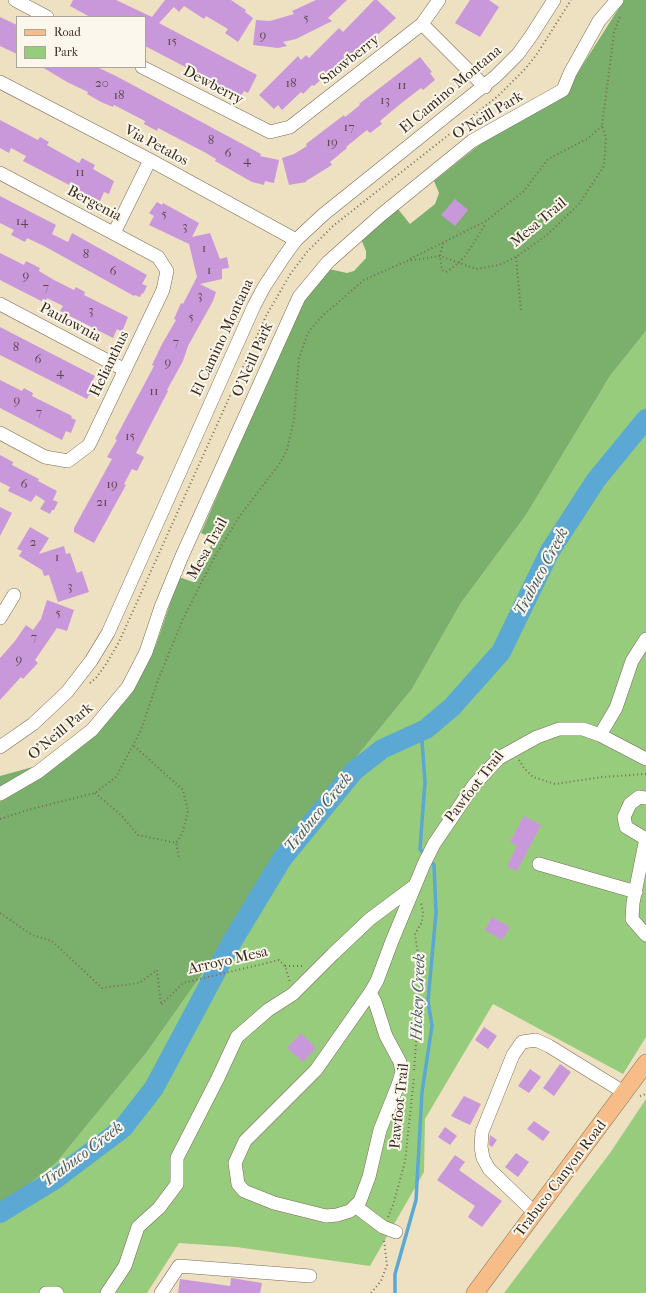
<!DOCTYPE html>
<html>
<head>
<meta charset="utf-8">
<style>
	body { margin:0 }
	#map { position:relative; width:646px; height:1293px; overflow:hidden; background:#eee1c1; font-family:"IM FELL French Canon",serif }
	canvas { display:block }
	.legend { position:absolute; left:16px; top:16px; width:130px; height:52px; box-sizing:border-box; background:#fbf7ec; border:1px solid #aea59a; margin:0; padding:5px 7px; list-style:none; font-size:12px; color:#3b2a1e }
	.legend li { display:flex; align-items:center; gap:8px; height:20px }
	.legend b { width:20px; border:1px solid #aea59a }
</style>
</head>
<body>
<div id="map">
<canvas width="646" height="1293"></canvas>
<ul class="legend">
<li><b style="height:5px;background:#f7bd88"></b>Road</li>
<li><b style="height:11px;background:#98cc7d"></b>Park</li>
</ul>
</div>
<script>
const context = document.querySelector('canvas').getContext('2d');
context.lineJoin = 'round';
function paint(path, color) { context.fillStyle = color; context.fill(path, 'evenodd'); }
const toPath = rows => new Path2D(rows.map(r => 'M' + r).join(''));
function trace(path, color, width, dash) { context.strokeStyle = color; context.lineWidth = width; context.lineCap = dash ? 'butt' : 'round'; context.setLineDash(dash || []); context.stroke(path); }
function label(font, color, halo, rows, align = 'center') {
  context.font = font + ' "IM FELL French Canon",serif'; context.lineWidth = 4; context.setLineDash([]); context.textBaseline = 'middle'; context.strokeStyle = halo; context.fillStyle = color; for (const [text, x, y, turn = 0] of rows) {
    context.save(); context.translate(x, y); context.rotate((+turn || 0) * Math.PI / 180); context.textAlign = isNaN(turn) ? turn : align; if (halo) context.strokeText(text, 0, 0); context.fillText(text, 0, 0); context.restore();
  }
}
const green = toPath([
	[646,331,646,1037,623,1074,493,1004,425,1119,424,1172,370,1266,236,1247,179,1243,147,1293,0,1293,0,1207,56,1163,147,1052,214,957,295,832,412,689,461,603,526,515,610,376],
	[646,1099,646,1293,504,1293,610,1153]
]);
const forest = toPath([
	[624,0,646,0,646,331,610,376,526,515,461,603,412,689,295,832,214,957,147,1052,56,1163,0,1207,0,776,69,757,128,698,156,645,179,577,193,582,214,539,201,533,303,299,329,269,347,273,354,271,366,258,366,251,361,239,398,209,410,224,435,204,439,193,434,181,489,137,575,77]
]);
const stream = toPath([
	[426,729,422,741,425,782,420,849,426,856],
	[395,1293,395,1274,416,1200,422,1092,432,1026,428,1001,436,913,434,865,430,860]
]);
const river = toPath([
	[0,1213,54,1180,123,1128,154,1088,233,940,282,859,354,771,382,749,426,729,452,707,501,652,550,551,596,480,646,419]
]);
const building = toPath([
	[73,0,116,0,152,17,165,0,231,0,246,10,245,12,253,18,238,42,225,33,228,29,206,16,204,19,184,6,179,12,174,7,159,23,257,75,248,93,244,91,241,96,145,46,145,17,90,17,70,6],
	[316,0,347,0,328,18,332,21,296,39,283,42,287,46,278,48,253,45,256,20,270,21,294,14,292,11],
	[374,0,377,0,396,18,358,53,356,52,349,59,347,57,332,73,330,71,314,86,312,85,303,94,301,92,282,110,278,105,274,109,259,95,298,56,301,60,306,55,309,58,339,28,343,32],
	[470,0,489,0,499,7,480,37,455,23],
	[0,17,17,25,17,54,0,46],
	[420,57,432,72,430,73,435,80,423,90,421,88,399,105,380,121,382,124,370,133,367,130,346,147,347,148,330,162,332,165,306,181,306,182,289,185,282,158,294,154,307,146,306,144,344,115,345,117,360,105,359,104],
	[42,67,97,67,116,76,261,154,260,156,279,160,274,183,265,181,264,185,252,182,215,161,216,159,206,153,158,128,157,131,144,124,145,121,114,105,113,107,101,102,87,94,88,92,67,82],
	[0,120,38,140,40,137,49,142,47,145,79,163,82,158,95,165,93,169,114,181,109,194,104,192,100,201,23,161,26,156,11,148,9,153,0,148],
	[0,196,56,225,52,234,68,242,72,233,147,275,142,284,147,286,143,294,142,293,140,297,135,295,134,296,44,246,27,238,25,242,11,235,14,230,0,223],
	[455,199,468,210,455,226,441,215],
	[157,202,162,205,163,203,199,223,192,237,210,233,220,259,227,257,229,268,222,269,222,279,200,284,216,292,213,301,188,346,183,361,167,390,168,391,136,453,144,457,137,471,132,469,124,484,126,485,94,543,74,532,74,528,112,459,107,457,117,440,115,439,154,366,152,365,161,346,176,320,174,319,181,303,183,304,197,277,189,244,149,225,154,216,149,213],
	[0,253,24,265,26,261,40,268,39,271,54,280,74,290,76,287,85,292,84,295,128,317,122,332,117,329,113,338,60,311,63,306,47,298,45,303,0,280],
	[0,327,95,376,91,383,96,385,91,395,89,395,87,399,0,355],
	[0,380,22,391,24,388,33,393,32,396,72,416,71,418,76,420,71,433,66,431,62,440,0,408],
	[0,455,13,462,12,465,39,479,38,481,57,491,53,500,58,502,54,510,52,510,50,514,40,509,45,501,36,495,31,502,8,491,10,487,0,482],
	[0,507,12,513,0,536],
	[30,527,49,538,39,554,64,546,66,554,70,553,77,573,82,571,89,592,58,602,49,575,44,576,42,570,19,556,22,551,17,549],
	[47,600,74,610,67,631,57,628,35,660,38,663,23,679,21,677,0,700,0,658,15,641,26,625,33,630,41,619],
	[524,816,541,825,517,871,507,866,517,846,510,842],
	[492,917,510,927,502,940,485,930],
	[484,1027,497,1036,488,1049,475,1040],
	[301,1033,316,1048,303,1062,287,1048],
	[560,1064,571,1072,554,1096,543,1088],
	[530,1069,541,1077,529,1093,518,1086],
	[464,1096,481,1104,470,1125,451,1116],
	[534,1121,550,1132,543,1141,527,1129],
	[445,1127,457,1136,450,1145,438,1137],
	[490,1135,497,1140,492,1147,489,1145],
	[516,1153,529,1162,518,1177,505,1167],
	[455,1155,465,1162,459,1170,502,1201,482,1227,468,1217,475,1206,437,1180],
	[231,1278,262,1283,260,1293,178,1293,180,1279,230,1286]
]);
const path = toPath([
	[443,243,440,256,442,270,446,272,460,262,470,249,486,223],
	[516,257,521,311],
	[410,259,486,221,524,191,548,159,587,139,602,126],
	[90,683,96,678,106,664,119,642,266,316,291,273,307,252,333,226,498,96,525,69,537,54,571,0],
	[134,746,183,790,188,811,182,834,176,843],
	[519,760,524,768,533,777,555,784,602,777,646,774],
	[95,793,121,815,138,835,176,843,179,859],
	[0,819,31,809,95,793,116,777,141,730,158,680,183,619,214,558,239,517,280,463,287,450,294,419,299,358,308,333,320,318,364,280,407,261,440,256,476,269,499,265,516,257,548,234,579,204,604,166,606,138,602,126,614,33,620,16],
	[0,913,32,935,52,941,102,988,139,983,157,970,161,1005,183,983,279,960,285,966,290,982],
	[285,966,304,966],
	[414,1070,421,976,415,934,422,922,423,911,421,903],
	[640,1096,646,1094],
	[388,1217,393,1205,405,1162,414,1077],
	[371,1293,381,1281,387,1265,384,1240]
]);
const minor = toPath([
	[15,0,47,17],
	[422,24,485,87],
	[142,67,270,132,290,127,422,24,439,0],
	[0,82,150,160,296,240],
	[0,173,158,257,167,271,163,290,89,445,68,461,45,457,0,433],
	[114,233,150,160],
	[0,304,125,370],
	[0,618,14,595],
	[600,735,646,759],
	[0,747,33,724,67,692,91,661,108,633,254,306,264,287,283,258,296,240,324,214,496,76,518,54,531,36,554,0],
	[0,794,38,772,92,730,128,687,146,652,161,607,182,556,299,297,328,262,381,215,472,141,563,90,570,73,599,21,617,0],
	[646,838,633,903,632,919,646,935],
	[646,839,626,827,624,817,630,804,639,797,646,798],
	[539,864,636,892],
	[370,993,375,1002,386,1036,400,1062,402,1072,398,1085,380,1130,369,1177,360,1201,350,1211,337,1215,326,1216,274,1203,244,1191,238,1184,235,1163,245,1141,316,1070,370,993,377,981,392,941,424,864,434,844,474,785,499,758,537,737,559,729,583,729,600,735,616,708,632,661,646,639],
	[355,1206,383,1227,396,1232],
	[535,1213,489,1169,483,1158,481,1147,482,1132,513,1055,522,1042,536,1040,549,1046,625,1093],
	[46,1293,57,1293],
	[107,1293,125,1266,138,1227,159,1208,177,1184,177,1158,217,1080,237,1037,268,1010,293,994,333,954,370,919,413,887],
	[161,1293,179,1266,310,1276]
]);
const major = toPath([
	[475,1293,646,1063]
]);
const numberNames = [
	["5",306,19],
	["9",263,36],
	["15",172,42],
	["20",102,84],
	["18",291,84],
	["11",402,86],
	["18",119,96],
	["13",385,101],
	["17",349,128],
	["8",211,141],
	["19",332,143],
	["6",228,154],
	["4",247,161],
	["11",80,173],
	["5",164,215],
	["14",22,222],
	["3",185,227],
	["1",204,249],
	["8",86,255],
	["1",209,271],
	["6",113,272],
	["9",26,276],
	["7",46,288],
	["3",200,296],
	["3",91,311],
	["5",191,318],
	["7",176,343],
	["8",16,348],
	["6",38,360],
	["9",168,363],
	["4",60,373],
	["11",154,392],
	["9",17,401],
	["7",39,413],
	["15",130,437],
	["6",24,485],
	["19",112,485],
	["21",102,503],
	["2",33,543],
	["1",57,558],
	["3",70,587],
	["5",58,614],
	["7",34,638],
	["9",19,660]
];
const streetNames = [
	["Snowberry",350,60,-38],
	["Dewberry",213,86,28],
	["El Camino Montana",451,90,-40],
	["O'Neill Park",488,116,-31],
	["Via Petalos",156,146,28],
	["Bergenia",94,204,28],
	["Mesa Trail",539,223,-40],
	["Paulownia",70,323,28],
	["El Camino Montana",223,338,-65],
	["O'Neill Park",253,360,-66],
	["Helianthus",110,364,-64],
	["Mesa Trail",208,549,-61],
	["O'Neill Park",61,732,-40],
	["Pawfoot Trail",475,787,-52],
	["Arroyo Mesa",228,961,-13],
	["Pawfoot Trail",400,1106,-84],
	["Trabuco Canyon Road",561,1179,-53]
];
const waterNames = [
	["Trabuco Creek",542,572,-62],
	["Trabuco Creek",319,813,-51],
	["Hickey Creek",419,997,-88],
	["Trabuco Creek",83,1155,-37]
];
paint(green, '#98cc7d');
paint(forest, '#7ab06c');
trace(stream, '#5aa8d3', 3.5);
trace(river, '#5aa8d3', 20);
paint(building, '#c998db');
trace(minor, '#7a6a57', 14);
trace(major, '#7a6a57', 18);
trace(path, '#7a6a57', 2, [1, 3]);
trace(minor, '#fff', 13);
trace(major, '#f7bd88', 17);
label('13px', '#5e464d', null, numberNames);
label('15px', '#3b2a1e', '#fbf7ec', streetNames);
label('italic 16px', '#475c66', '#fbf7ec', waterNames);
</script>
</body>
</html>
